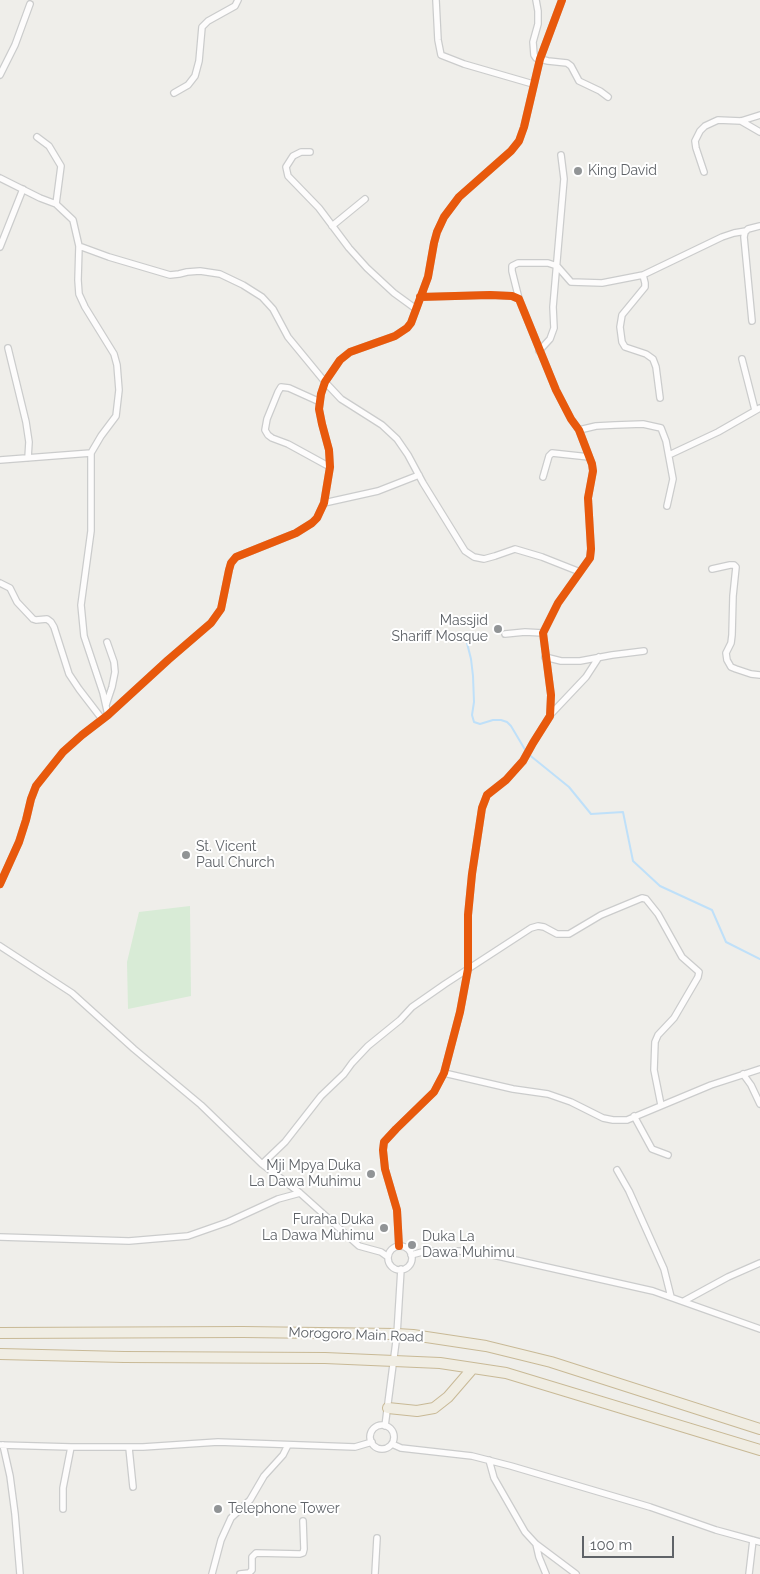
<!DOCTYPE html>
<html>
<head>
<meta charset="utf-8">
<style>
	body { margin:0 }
	#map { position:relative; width:760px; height:1574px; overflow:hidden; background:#efeeea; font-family:Raleway,sans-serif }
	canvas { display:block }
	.scale { position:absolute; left:582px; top:1536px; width:92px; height:22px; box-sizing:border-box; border:2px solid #5f6368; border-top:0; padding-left:6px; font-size:15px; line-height:18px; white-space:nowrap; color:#5f6368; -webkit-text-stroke:4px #fff; paint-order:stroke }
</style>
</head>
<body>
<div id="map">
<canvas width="760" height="1574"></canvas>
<div class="scale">100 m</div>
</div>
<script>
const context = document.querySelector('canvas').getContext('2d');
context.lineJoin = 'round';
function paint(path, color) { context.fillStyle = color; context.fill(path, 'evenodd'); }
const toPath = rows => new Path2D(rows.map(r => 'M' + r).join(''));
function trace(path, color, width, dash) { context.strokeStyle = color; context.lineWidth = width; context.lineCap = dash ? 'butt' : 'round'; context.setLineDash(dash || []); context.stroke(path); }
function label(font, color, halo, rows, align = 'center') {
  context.font = font + ' Raleway,sans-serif'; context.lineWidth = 4; context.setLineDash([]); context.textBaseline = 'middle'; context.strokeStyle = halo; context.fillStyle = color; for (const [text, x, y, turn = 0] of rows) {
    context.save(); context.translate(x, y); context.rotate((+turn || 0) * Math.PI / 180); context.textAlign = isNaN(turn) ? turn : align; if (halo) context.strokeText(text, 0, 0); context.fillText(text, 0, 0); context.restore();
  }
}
const green = toPath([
	[190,906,191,996,128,1009,127,962,139,912]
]);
const stream = toPath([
	[466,639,471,659,473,676,474,702,472,715,474,722,480,724,493,720,501,720,507,722,511,726,527,753,569,787,591,814,623,812,633,861,660,886,712,910,726,942,760,959]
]);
const street = toPath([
	[436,0,438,40,441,55,464,64,533,84],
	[536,0,538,11,538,24,533,42,534,55,536,58,548,61,567,63,571,66,579,81,600,91,608,97],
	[0,75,15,45,30,4],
	[174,93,188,85,195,76,199,61,202,27,208,21,235,6,238,0],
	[741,121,760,132],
	[37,137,49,146,61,166,56,204],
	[310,152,301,152,293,156,286,167,288,176,319,208,349,248,367,268,394,293,416,309],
	[704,172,696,148,695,141,700,131,705,126,718,120,741,121,760,115],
	[0,178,40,198,56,204,73,220,79,246,78,280,79,294,85,307,114,354,117,365,119,390,116,416,101,436,91,453,91,531,81,605,84,636,103,693,108,715],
	[332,226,365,199],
	[79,246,109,257,170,275,179,274,187,272,200,271,220,274,243,285,262,297,273,309,288,337,325,382,341,399,382,425,397,439,408,455,423,483,465,551,474,557,484,559,495,556,515,549,542,557,580,572],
	[0,247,23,189],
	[643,275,645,283,645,287,622,315,620,327,622,342,625,347,646,354,653,359,656,367,660,398],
	[519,299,512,271,512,266,518,263,548,263,557,266,571,282,602,283,643,275,722,237,734,233,746,231],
	[752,321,744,237,745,232,748,229,760,226],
	[8,348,26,422,29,442,28,458],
	[539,351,550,339,554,328,553,307,564,179,561,155],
	[742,359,755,410],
	[320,402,289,388,281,387,278,392,267,419,265,430,268,435,272,438,288,444,330,467],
	[579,430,596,426,615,425,643,424,661,428,666,441,673,479,667,506],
	[669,455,718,432,760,408],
	[0,460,91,453],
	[543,477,549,456,552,453,589,457],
	[324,503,378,491,419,475],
	[712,569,730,565,734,565,736,567,733,596,732,635,731,643,726,653,727,660,731,667,736,669,751,674,760,675],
	[0,583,10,588,17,602,33,619,36,620,47,619,51,622,54,627,69,674,79,689,102,719],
	[505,634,525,632,543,633],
	[545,657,561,661,580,661,612,655,644,651],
	[106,705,112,687,115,672,114,662,107,642],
	[551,714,586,677,599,657],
	[0,884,19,842,26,820,31,799,36,786,63,752,82,735,108,715,168,660,211,623,221,609,229,570,231,563,236,557,296,533,312,523,317,518,324,503,330,467,329,450,322,424,319,409,321,394,325,382,340,360,350,352,395,336,407,328,411,323,428,277,434,243,437,232,444,217,459,197,511,151,519,141,524,127,540,59,562,0],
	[0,946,72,993,134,1049,201,1105,262,1164,300,1193,359,1246,381,1252,388,1257],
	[444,1073,513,1089,548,1094,571,1102,603,1118,613,1120,627,1120,711,1085,760,1069],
	[743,1074,751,1085,760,1104],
	[634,1116,652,1149,668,1155],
	[262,1164,285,1142,321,1096,344,1074,352,1063,368,1046,400,1020,412,1007,445,984,531,928,538,926,544,927,557,934,569,934,601,915,642,898,646,899,658,914,682,957,699,972,698,977,674,1018,658,1035,655,1042,654,1070,661,1105],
	[617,1170,629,1191,664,1269,671,1297],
	[0,1237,129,1241,188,1236,228,1222,278,1199,300,1193],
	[399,1246,397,1210,385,1169,383,1150,384,1142,396,1129,434,1092,444,1073,460,1012,468,969,468,915,472,874,482,808,487,795,506,780,523,761,533,743,550,716,551,695,543,633,558,603,590,558,591,549,588,498,593,471,592,464,579,430,571,419,556,390,519,299,512,296,490,295,420,297],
	'388 1258a12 12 0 1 1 24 0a12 12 0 1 1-24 0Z',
	[411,1255,426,1251,459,1251,493,1255,653,1291,760,1329],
	[684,1301,728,1277,760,1263],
	'370 1437a12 12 0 1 1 24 0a12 12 0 1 1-24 0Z',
	[385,1426,397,1334,401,1269],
	[392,1444,401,1448,472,1456,511,1466,650,1507,716,1530,760,1542],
	[0,1445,71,1447,143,1447,218,1442,355,1447,372,1442],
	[3,1445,10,1476,15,1514,20,1574],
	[129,1448,133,1487],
	[489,1460,494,1478,525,1532,536,1544,576,1574],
	[63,1509,63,1488,71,1447],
	[536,1544,539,1557,546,1574],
	[212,1574,221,1540,231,1518,250,1500,264,1476,283,1455,288,1445],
	[240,1574,249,1573,252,1570,252,1557,256,1553,300,1554,303,1553,304,1549,303,1521],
	[375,1574,377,1538],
	[749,1574,753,1540]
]);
const highway = toPath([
	[0,1333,243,1332,397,1334,413,1335,486,1346,551,1362,760,1429],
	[0,1354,124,1357,325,1358,440,1363,506,1373,760,1450],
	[388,1408,417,1411,434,1408,448,1397,473,1368]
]);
const cycleway = toPath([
	[0,884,19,842,26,820,31,799,36,786,63,752,82,735,108,715,168,660,211,623,221,609,229,570,231,563,236,557,296,533,312,523,317,518,324,503,330,467,329,450,322,424,319,409,321,394,325,382,340,360,350,352,395,336,407,328,411,323,428,277,434,243,437,232,444,217,459,197,511,151,519,141,524,127,540,59,562,0],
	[399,1246,397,1210,385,1169,383,1150,384,1142,396,1129,434,1092,444,1073,460,1012,468,969,468,915,472,874,482,808,487,795,506,780,523,761,533,743,550,716,551,695,543,633,558,603,590,558,591,549,588,498,593,471,592,464,579,430,571,419,556,390,519,299,512,296,490,295,420,297]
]);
const markers = [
	[578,171,5,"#919496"],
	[498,629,5,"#919496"],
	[186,855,5,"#919496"],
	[371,1174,5,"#919496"],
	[384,1228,5,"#919496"],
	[412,1245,5,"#919496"],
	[218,1509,5,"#919496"]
];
const poiNames = [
	["King David",588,171],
	["Massjid",488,621,"right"],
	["Shariff Mosque",488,637,"right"],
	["St. Vicent",196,847],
	["Paul Church",196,863],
	["Mji Mpya Duka",361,1166,"right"],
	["La Dawa Muhimu",361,1182,"right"],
	["Furaha Duka",374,1220,"right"],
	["La Dawa Muhimu",374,1236,"right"],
	["Duka La",422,1237],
	["Dawa Muhimu",422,1253],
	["Telephone Tower",228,1509]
];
const streetNames = [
	["Morogoro Main Road",356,1335,2]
];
paint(green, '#d8ebd6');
trace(stream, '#bfe0f9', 2);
trace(street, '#cbcccc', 8);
trace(highway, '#c8b996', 12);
trace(street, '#fdfcfc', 5.5);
trace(highway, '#f0ede3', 10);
trace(cycleway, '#e8590c', 8);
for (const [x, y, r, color] of markers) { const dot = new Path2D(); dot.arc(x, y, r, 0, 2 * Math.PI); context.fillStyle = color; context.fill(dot); trace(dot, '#fff', 2); }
label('14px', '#5f6368', '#fff', poiNames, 'left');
label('14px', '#5f6368', '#fff', streetNames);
</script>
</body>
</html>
